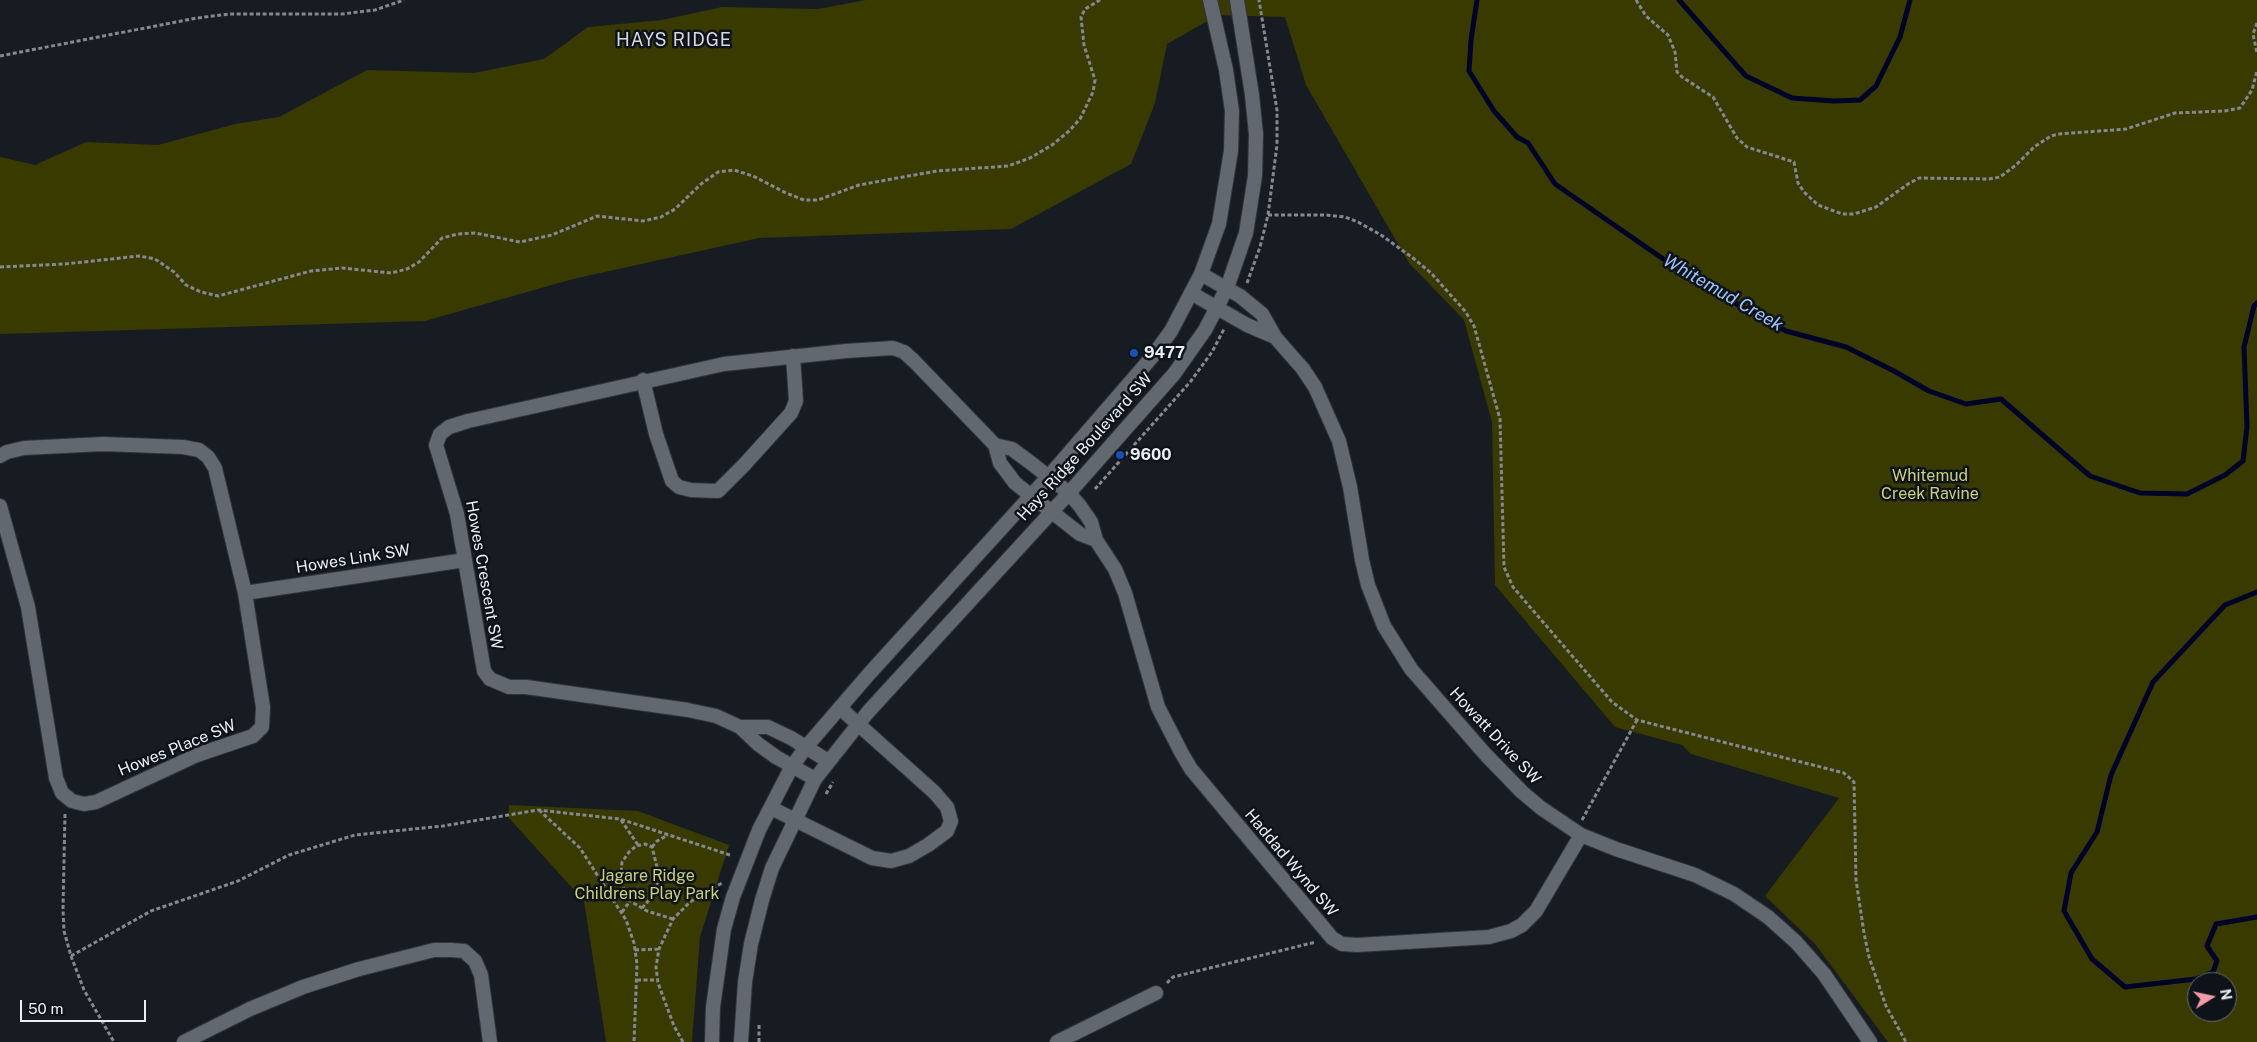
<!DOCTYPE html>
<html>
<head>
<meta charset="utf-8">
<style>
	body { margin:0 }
	#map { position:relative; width:2257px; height:1042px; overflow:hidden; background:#171c23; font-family:"Public Sans",sans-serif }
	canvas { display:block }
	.north { position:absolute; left:2187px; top:972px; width:50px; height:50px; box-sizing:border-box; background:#0e131a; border:1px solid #666b71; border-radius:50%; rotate:80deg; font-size:14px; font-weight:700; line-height:20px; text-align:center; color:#ebeef3 }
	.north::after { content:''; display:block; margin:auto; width:18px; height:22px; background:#f39aa9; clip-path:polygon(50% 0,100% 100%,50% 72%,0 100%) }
	.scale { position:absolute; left:20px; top:1000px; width:126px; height:22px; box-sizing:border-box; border:2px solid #ebeef3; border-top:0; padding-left:6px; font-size:15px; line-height:18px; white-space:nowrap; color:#ebeef3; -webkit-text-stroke:4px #0e131a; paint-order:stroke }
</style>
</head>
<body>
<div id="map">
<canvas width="2257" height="1042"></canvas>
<div class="north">N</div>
<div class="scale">50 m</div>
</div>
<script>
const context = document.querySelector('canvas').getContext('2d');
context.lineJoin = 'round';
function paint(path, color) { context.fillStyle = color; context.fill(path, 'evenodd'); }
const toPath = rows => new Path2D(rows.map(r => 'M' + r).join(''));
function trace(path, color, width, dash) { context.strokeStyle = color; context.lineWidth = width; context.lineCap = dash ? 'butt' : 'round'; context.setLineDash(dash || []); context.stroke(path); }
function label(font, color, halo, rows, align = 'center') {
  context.font = font + ' "Public Sans",sans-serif'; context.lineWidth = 5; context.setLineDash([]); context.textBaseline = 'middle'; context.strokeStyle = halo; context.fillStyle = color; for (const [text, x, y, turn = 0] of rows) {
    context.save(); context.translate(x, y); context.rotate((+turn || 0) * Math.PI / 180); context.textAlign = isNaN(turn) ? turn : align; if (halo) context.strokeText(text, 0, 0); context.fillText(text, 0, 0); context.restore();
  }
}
const green = toPath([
	[866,0,2257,0,2257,1042,1888,1042,1815,944,1765,896,1839,798,1691,754,1682,745,1615,727,1495,585,1492,422,1464,320,1409,263,1306,85,1285,17,1218,15,1167,44,1155,103,1131,164,1011,229,759,238,573,279,425,321,0,334,0,157,35,165,86,142,158,145,235,124,279,117,367,70,474,73,544,59,588,27,662,20,722,7,818,9],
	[2197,982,2227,982,2227,1012,2197,1012],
	[509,805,638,811,729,845,700,937,692,1042,606,1042,584,901,508,817]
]);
const stream = toPath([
	[1477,0,1471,40,1469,71,1494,111,1517,137,1528,143,1555,184,1695,281,1786,331,1846,347,1894,371,1929,391,1966,404,2001,399,2090,476,2140,493,2187,494,2225,475,2243,461,2247,427,2244,347,2254,306,2257,303],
	[1679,0,1746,76,1792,98,1834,101,1860,100,1876,86,1900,37,1910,0],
	[2257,592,2225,605,2153,682,2111,775,2097,832,2071,873,2064,911,2092,959,2125,987,2196,979,2213,972,2217,961,2207,946,2216,924,2257,917]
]);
const path = toPath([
	[1636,0,1646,16,1668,35,1675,52,1677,72,1682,77,1713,97,1737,138,1747,147,1794,162,1798,183,1804,192,1818,205,1842,214,1854,214,1876,207,1908,184,1919,178,1989,179,2000,177,2016,165,2034,147,2051,136,2059,134,2126,129,2175,113,2224,111,2240,108,2252,90,2257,71],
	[2257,23,2253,34,2257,53],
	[0,56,197,18,230,14,342,14,375,10,404,0],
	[1268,215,1326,215,1345,217,1358,222,1381,235,1413,258,1431,273,1465,311,1474,326,1500,419,1504,567,1513,587,1524,600,1612,702,1637,720,1844,773,1854,782,1856,880,1864,933,1869,957,1886,1006,1906,1042],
	[0,267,65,264,139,256,155,259,174,272,186,285,201,292,218,296,311,271,342,268,391,273,407,269,419,262,442,238,458,234,475,233,520,242,552,235,597,216,643,221,661,217,675,209,701,184,718,172,734,170,753,176,786,193,804,200,818,200,859,185,903,177,937,171,1008,166,1030,158,1052,145,1069,131,1080,119,1093,92,1095,80,1084,45,1081,17,1085,9,1100,0],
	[1247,283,1260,247,1268,215,1277,145,1277,110,1259,0],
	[1095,489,1191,381,1212,352,1224,329],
	[826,794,833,782],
	[539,810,580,848,626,920,634,943,637,964,634,1042],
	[65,814,63,909,64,931,71,956,84,990,114,1042],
	[621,820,638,845],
	[1582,820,1637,720],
	[652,847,657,841,668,835],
	[642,908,650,899,657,885,658,871,652,847,645,844,636,846,629,852,622,862,621,874,624,890,630,901,647,911,673,919],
	[622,912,630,901],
	[635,950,659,949],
	[71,956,151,911,238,881,289,855,355,835,443,826,538,810,620,819,730,855],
	[637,980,657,980],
	[1167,983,1173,977,1316,942],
	[759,1025,759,1042],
	[683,1042,674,1026,658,983,656,967,659,949,673,919,690,902,722,883]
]);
const minor = toPath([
	[1201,274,1240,296,1262,314,1275,337,1303,369,1315,387,1339,441,1350,487,1362,560,1368,585,1384,626,1411,669,1486,755,1522,792,1541,808,1581,835,1616,849,1695,875,1734,894,1768,917,1796,942,1824,974,1870,1042],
	[1191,293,1247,325,1275,337],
	[643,380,656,434,672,481,679,487,691,490,718,491,744,465,791,413,796,401,793,356],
	[995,445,1000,463,1015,483,1080,534,1096,540],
	[0,456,7,452,24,448,103,444,183,447,199,450,208,457,215,468,245,593,263,707,262,727,253,736,197,755,96,802,84,804,72,801,62,793,56,778,28,607,0,506],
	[245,593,465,560],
	[740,727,716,716,688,710,526,687,509,687,490,679,484,671,457,514,436,445,440,434,449,427,468,421,724,364,846,351,893,348,904,352,914,361,995,445,1012,449,1031,463,1069,493,1080,506,1091,522,1096,540,1115,569,1125,593,1158,707,1181,752,1191,769,1332,938,1342,944,1357,945,1489,937,1511,931,1522,925,1536,911,1581,835],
	[815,779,776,757,758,744,740,727,768,727,791,738,828,761],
	[771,808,872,858,891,861,909,856,928,845,947,831,951,821,947,807,934,792,840,708],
	[184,1042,250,1009,303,987,359,969,434,950,451,950,464,951,475,961,481,975,490,1042],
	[1057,1042,1156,993]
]);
const tertiary = toPath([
	[712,1042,713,1007,724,929,733,897,759,830,791,768,806,747,869,674,1049,476,1152,357,1171,331,1201,274,1219,224,1231,151,1232,111,1226,70,1210,0],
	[741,1042,745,982,751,944,762,900,772,868,815,779,868,712,1069,493,1174,374,1205,330,1227,288,1246,233,1255,176,1256,134,1252,95,1237,0]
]);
const markers = [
	[1134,353,5,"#1a4fb4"],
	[1120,455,5,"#1a4fb4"]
];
const poiNames = [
	["9477",1144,353],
	["9600",1130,455]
];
const streetNames = [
	["Hays Ridge Boulevard SW",1085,447,-48],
	["Howes Link SW",353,559,-9],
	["Howes Crescent SW",484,575,80],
	["Howatt Drive SW",1495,736,47],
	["Howes Place SW",177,748,-22],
	["Haddad Wynd SW",1291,863,50]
];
const parkNames = [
	["Whitemud",1930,476],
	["Creek Ravine",1930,494],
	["Jagare Ridge",647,876],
	["Childrens Play Park",647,894]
];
const neighbourhoodNames = [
	["HAYS RIDGE",674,40]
];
const waterNames = [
	["Whitemud Creek",1723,293,30]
];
paint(green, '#393a00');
trace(stream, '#000327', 5);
trace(minor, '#32353a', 16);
trace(tertiary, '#32353a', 16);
trace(path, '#85898f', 3, [4, 2.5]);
trace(minor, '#626870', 14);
trace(tertiary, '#626870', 14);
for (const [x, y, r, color] of markers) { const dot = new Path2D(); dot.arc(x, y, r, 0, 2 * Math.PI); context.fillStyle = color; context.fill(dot); trace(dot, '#0e131a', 2); }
label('bold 16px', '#ebeef3', '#0e131a', poiNames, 'left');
label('16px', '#ebeef3', '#0e131a', streetNames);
label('16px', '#ccd07a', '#0e131a', parkNames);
context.letterSpacing = '1px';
label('18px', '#d4dbe5', '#0e131a', neighbourhoodNames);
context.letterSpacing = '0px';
label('italic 18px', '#9cc4fa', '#0e131a', waterNames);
</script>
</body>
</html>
